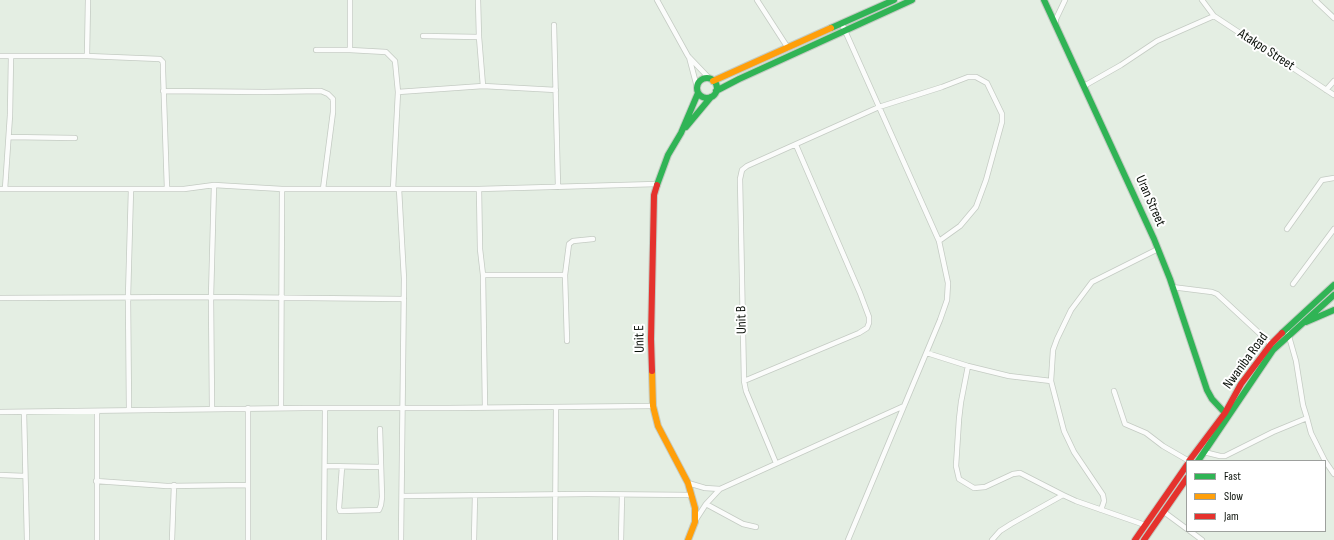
<!DOCTYPE html>
<html>
<head>
<meta charset="utf-8">
<style>
	body { margin:0 }
	#map { position:relative; width:1334px; height:540px; overflow:hidden; background:#e4eee3; font-family:"Sofia Sans Condensed",sans-serif }
	canvas { display:block }
	.legend { position:absolute; left:1186px; top:460px; width:140px; height:72px; box-sizing:border-box; background:#fff; border:1px solid #9da09d; margin:0; padding:5px 7px; list-style:none; font-size:12px; color:#0b110a }
	.legend li { display:flex; align-items:center; gap:8px; height:20px }
	.legend b { width:20px; border:1px solid #9da09d }
</style>
</head>
<body>
<div id="map">
<canvas width="1334" height="540"></canvas>
<ul class="legend">
<li><b style="height:5px;background:#30b455"></b>Fast</li>
<li><b style="height:5px;background:#ff9f0a"></b>Slow</li>
<li><b style="height:5px;background:#e5322d"></b>Jam</li>
</ul>
</div>
<script>
const context = document.querySelector('canvas').getContext('2d');
context.lineJoin = 'round';
const toPath = rows => new Path2D(rows.map(r => 'M' + r).join(''));
function trace(path, color, width, dash) { context.strokeStyle = color; context.lineWidth = width; context.lineCap = dash ? 'butt' : 'round'; context.setLineDash(dash || []); context.stroke(path); }
function label(font, color, halo, rows, align = 'center') {
  context.font = font + ' "Sofia Sans Condensed",sans-serif'; context.lineWidth = 4; context.setLineDash([]); context.textBaseline = 'middle'; context.strokeStyle = halo; context.fillStyle = color; for (const [text, x, y, turn = 0] of rows) {
    context.save(); context.translate(x, y); context.rotate((+turn || 0) * Math.PI / 180); context.textAlign = isNaN(turn) ? turn : align; if (halo) context.strokeText(text, 0, 0); context.fillText(text, 0, 0); context.restore();
  }
}
const street = toPath([
	[478,0,479,37,483,86],
	[657,0,688,56,710,79],
	[757,0,788,48],
	[1202,0,1214,16,1334,95],
	[1315,0,1334,18],
	[842,24,939,241,948,283,947,300,940,320,848,540],
	[1055,24,1056,19,1065,0],
	[554,25,558,187],
	[423,36,479,37],
	[316,50,350,50,386,52,395,61,398,92,393,189],
	[350,50,350,0],
	[0,56,87,56,160,59,163,62,163,71,167,189],
	[87,56,88,0],
	[689,57,697,87],
	[1084,86,1121,65,1157,41,1214,16],
	[1326,90,1334,81],
	[163,91,264,92,321,91,328,94,333,99,333,112,323,189],
	[398,92,483,86,556,90],
	[9,137,75,138],
	[0,189,184,189,214,185,282,189,479,189,657,184],
	[5,189,10,115,11,56],
	[399,189,404,279,401,540],
	[479,189,480,249,483,275,485,408],
	[1287,229,1322,180,1334,178],
	[483,275,565,275],
	[1293,284,1334,229],
	[1172,287,1212,292,1217,294,1271,344],
	[0,298,211,297,404,299],
	[1288,333,1296,361,1303,405,1307,418,1311,433,1325,461],
	[567,341,565,275,569,244,573,241,593,239],
	[927,353,968,366,1009,376,1051,381],
	[968,366,961,402,959,419,956,466,959,479,974,488,985,487,1013,474,1020,473,1063,495],
	[744,381,859,333,867,328,869,323,869,317,860,293,796,145],
	[1114,391,1125,424,1146,433,1163,446,1189,461],
	[248,408,248,540],
	[281,408,282,189],
	[212,409,211,297,214,185],
	[129,410,128,297,131,189],
	[0,412,304,408,448,408,653,406],
	[24,412,27,540],
	[1204,452,1220,456,1225,456,1273,432,1307,418],
	[1325,461,1334,474],
	[776,463,746,391,744,381,740,179,742,170,747,166,879,107,942,87,968,77,976,77,987,83,1002,114,1002,122,986,180,976,207,960,226,939,241],
	[325,466,380,467],
	[342,467,339,508,340,511,379,510,381,505,382,497,380,429],
	[0,475,25,476],
	[96,481,167,486,248,485],
	[688,483,705,488,720,489],
	[402,496,587,494,692,495],
	[706,504,743,524,756,527],
	[1101,510,1104,501,1103,495,1074,452,1064,431,1051,381,1053,350,1057,339,1071,310,1092,282,1158,249],
	[1164,512,1187,529],
	[695,521,706,504,720,489,904,406],
	[1190,531,1202,540],
	[97,540,97,411],
	[172,540,174,485],
	[324,540,325,409],
	[474,540,475,495],
	[555,540,556,407],
	[621,540,622,495],
	[992,540,1000,531,1011,524,1063,495,1076,501,1145,525]
]);
const fast = toPath([
	[1044,0,1154,239,1170,279,1207,390,1212,399,1225,413,1224,422],
	[831,28,894,0],
	'697 88a10 10 0 1 1 20 0a10 10 0 1 1-20 0Z',
	[716,91,739,79,912,0],
	[686,127,711,97],
	[657,185,668,155,681,133,698,93],
	[1306,322,1334,310],
	[1282,333,1334,285],
	[1198,461,1273,350,1334,295]
]);
const slow = toPath([
	[713,81,831,28],
	[652,371,653,406,658,426,688,483,695,508,695,522,688,540]
]);
const jam = toPath([
	[652,371,651,339,654,195,657,185],
	[1189,461,1225,413,1241,384,1271,344,1282,333],
	[1135,540,1187,465],
	[1144,540,1187,478]
]);
const streetNames = [
	["Atakpo Street",1266,50,33],
	["Uran Street",1150,201,66],
	["Unit B",742,320,-91],
	["Unit E",640,339,-91],
	["Nwaniba Road",1246,361,-54]
];
trace(street, '#c4cbc3', 6);
trace(fast, '#c4cbc3', 8);
trace(slow, '#c4cbc3', 8);
trace(jam, '#c4cbc3', 8);
trace(street, '#fbfcfb', 4.5);
trace(fast, '#30b455', 6);
trace(slow, '#ff9f0a', 6);
trace(jam, '#e5322d', 6);
label('14px', '#0b110a', '#fff', streetNames);
</script>
</body>
</html>
